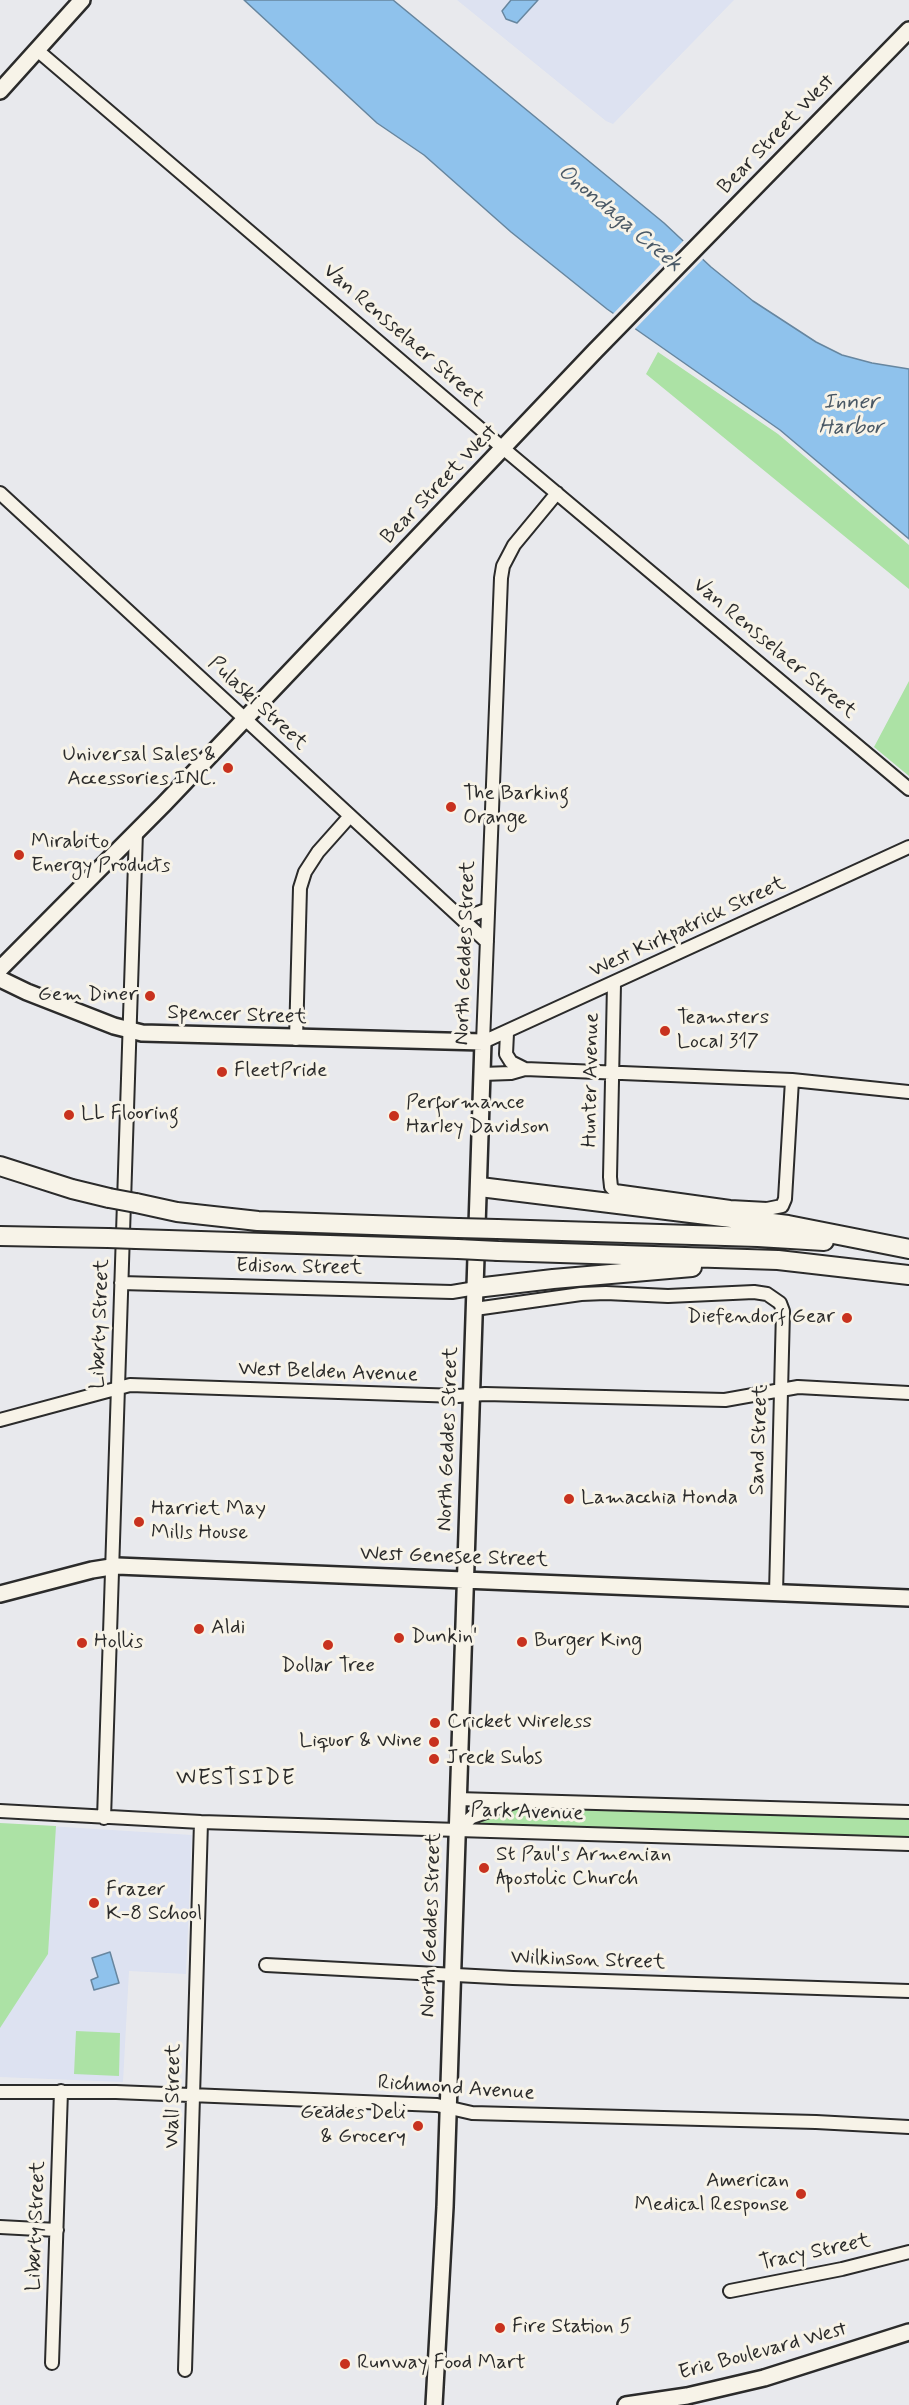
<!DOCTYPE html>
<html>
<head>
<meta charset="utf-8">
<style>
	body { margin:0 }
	canvas { display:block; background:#e8e9ed }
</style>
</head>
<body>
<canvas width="909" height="2405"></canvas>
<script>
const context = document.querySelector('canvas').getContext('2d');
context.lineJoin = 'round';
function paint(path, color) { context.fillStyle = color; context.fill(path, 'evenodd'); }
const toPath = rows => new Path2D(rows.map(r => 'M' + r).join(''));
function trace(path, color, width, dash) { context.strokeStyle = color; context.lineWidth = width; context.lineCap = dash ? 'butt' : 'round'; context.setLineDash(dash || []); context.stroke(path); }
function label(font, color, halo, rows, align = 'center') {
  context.font = font + ' Mynerve,sans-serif'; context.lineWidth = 6; context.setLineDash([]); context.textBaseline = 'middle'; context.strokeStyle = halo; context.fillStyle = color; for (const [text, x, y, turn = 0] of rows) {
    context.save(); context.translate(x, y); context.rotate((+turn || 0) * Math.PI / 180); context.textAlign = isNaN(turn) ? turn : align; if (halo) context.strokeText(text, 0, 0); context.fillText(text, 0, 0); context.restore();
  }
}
const built = toPath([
	[457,0,734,0,613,124,606,121],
	[0,1823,192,1835,186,1974,129,1971,123,2082,0,2077]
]);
const green = toPath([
	[658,352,778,434,909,545,909,589,646,374],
	[909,681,909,776,874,747],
	[525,1806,909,1817,909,1837,472,1824,474,1821],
	[0,1823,56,1826,48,1954,0,2028],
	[76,2031,120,2033,119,2076,74,2074]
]);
const water = toPath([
	[244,0,393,0,664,223,711,267,753,301,816,342,842,355,872,363,909,369,909,539,780,430,607,309,511,232,424,155,377,123,244,0],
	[511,0,538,0,517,23,506,19,502,11,511,0],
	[110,1952,119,1983,94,1990,91,1980,98,1977,92,1958,110,1952]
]);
const pier = toPath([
	[685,239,705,257,633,331,611,316]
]);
const minor = toPath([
	[37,50,504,449,909,789],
	[0,493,487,942],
	[557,493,514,545,503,566,501,578,483,1042,909,847],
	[456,911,470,916,488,909],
	[614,984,610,1177,611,1187,615,1191,730,1207,767,1209,782,1206,785,1199,792,1080],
	[507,1033,506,1054,511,1062,525,1069],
	[296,1039,300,888,305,872,318,852,350,816],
	[482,1074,511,1073,525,1069,792,1080,909,1092],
	[121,1283,452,1292,476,1288],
	[475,1309,581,1294,606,1293,668,1296,754,1292,767,1294,780,1303,783,1311,776,1593],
	[0,1420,130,1385,458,1396,485,1394,725,1400,798,1387,909,1393],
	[457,1799,909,1812],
	[0,1811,201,1822,909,1844],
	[104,1818,136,832],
	[456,1831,472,1817,515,1802],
	[266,1965,513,1978,909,1991],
	[0,2092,116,2092,437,2105,472,2113,816,2122,909,2127],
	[0,2227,57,2230],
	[730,2291,842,2269,909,2252],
	[52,2363,61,2091],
	[185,2370,201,1822]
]);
const major = toPath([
	[0,91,82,0],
	[0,969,164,804,595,351,909,30],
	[0,979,27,992,114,1026,142,1033,483,1042,445,2207,434,2405],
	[0,1594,92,1570,117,1566,909,1598],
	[626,2405,687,2396,764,2378,909,2332]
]);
const highway = toPath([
	[0,1166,72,1189,109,1198],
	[480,1187,788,1225,909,1249],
	[136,1203,177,1212,258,1221,458,1228],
	[497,1229,758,1237,824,1241],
	[0,1236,108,1238],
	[136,1239,458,1249],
	[498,1251,778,1260,909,1275],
	[476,1288,553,1279,692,1267]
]);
const highwayBridge = toPath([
	[109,1198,136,1203],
	[458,1228,497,1229],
	[108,1238,136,1239],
	[458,1249,498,1251]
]);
const markers = [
	[228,768,6,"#c8321e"],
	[451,807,6,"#c8321e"],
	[19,855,6,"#c8321e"],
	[150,996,6,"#c8321e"],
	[665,1031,6,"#c8321e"],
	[222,1072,6,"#c8321e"],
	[69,1115,6,"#c8321e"],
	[394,1116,6,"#c8321e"],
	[847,1318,6,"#c8321e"],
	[569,1499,6,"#c8321e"],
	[139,1522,6,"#c8321e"],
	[199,1629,6,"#c8321e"],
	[399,1638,6,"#c8321e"],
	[522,1642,6,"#c8321e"],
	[82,1643,6,"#c8321e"],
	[328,1645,6,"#c8321e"],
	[435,1723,6,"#c8321e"],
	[434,1742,6,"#c8321e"],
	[434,1759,6,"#c8321e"],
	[484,1868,6,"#c8321e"],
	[94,1903,6,"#c8321e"],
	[418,2126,6,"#c8321e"],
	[801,2194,6,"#c8321e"],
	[500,2328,6,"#c8321e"],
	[345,2364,6,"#c8321e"]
];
const streetNames = [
	["Bear Street West",777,135,-46],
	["Van Rensselaer Street",403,336,41],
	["Bear Street West",440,485,-46],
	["Van Rensselaer Street",774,649,40],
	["Pulaski Street",257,704,43],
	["West Kirkpatrick Street",688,928,-25],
	["North Geddes Street",466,953,-88],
	["Spencer Street",237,1016,2],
	["Hunter Avenue",592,1080,-89],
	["Edison Street",299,1268,1],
	["Liberty Street",101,1324,-88],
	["West Belden Avenue",328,1373,2],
	["North Geddes Street",449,1439,-88],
	["Sand Street",760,1440,-88],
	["West Genesee Street",454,1558,2],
	["Park Avenue",527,1813,2],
	["North Geddes Street",432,1925,-88],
	["Wilkinson Street",588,1961,2],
	["Richmond Avenue",456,2089,4],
	["Wall Street",174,2096,-89],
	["Liberty Street",37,2226,-88],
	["Tracy Street",815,2253,-12],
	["Erie Boulevard West",763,2352,-15]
];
const poiNames = [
	["Universal Sales &",216,756,"right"],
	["Accessories INC.",216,780,"right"],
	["The Barking",463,795],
	["Orange",463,819],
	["Mirabito",31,843],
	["Energy Products",31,867],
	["Gem Diner",138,996,"right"],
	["Teamsters",677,1019],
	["Local 317",677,1043],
	["FleetPride",234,1072],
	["Performance",406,1104],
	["Harley Davidson",406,1128],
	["LL Flooring",81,1115],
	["Diefendorf Gear",835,1318,"right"],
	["Lamacchia Honda",581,1499],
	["Harriet May",151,1510],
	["Mills House",151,1534],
	["Aldi",211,1629],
	["Dunkin'",411,1638],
	["Burger King",534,1642],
	["Hollis",94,1643],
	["Dollar Tree",328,1667,"center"],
	["Cricket Wireless",447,1723],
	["Liquor & Wine",422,1742,"right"],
	["Jreck Subs",446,1759],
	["St Paul's Armenian",496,1856],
	["Apostolic Church",496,1880],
	["Frazer",106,1891],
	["K-8 School",106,1915],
	["Geddes Deli",406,2114,"right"],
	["& Grocery",406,2138,"right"],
	["American",789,2182,"right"],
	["Medical Response",789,2206,"right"],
	["Fire Station 5",512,2328],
	["Runway Food Mart",357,2364]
];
const waterNames = [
	["Onondaga Creek",619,219,40],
	["Inner",851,403],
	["Harbor",851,428]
];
const neighbourhoodNames = [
	["WESTSIDE",236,1779]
];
paint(built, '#dde2f1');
paint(green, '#ace2a5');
paint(water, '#8fc2ec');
trace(water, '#67869f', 1.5);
paint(pier, '#e8e9ed');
trace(minor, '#2b2b2b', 16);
trace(major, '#2b2b2b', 20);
trace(highway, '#2b2b2b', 22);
trace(minor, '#f7f3e8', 12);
trace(major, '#f7f3e8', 15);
trace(highway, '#f7f3e8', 18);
trace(highwayBridge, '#2b2b2b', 22, []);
trace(highwayBridge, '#f7f3e8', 18);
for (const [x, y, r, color] of markers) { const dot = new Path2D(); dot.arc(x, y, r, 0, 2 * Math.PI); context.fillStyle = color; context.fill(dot); trace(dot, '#f7f3e8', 2); }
label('21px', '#2b2b2b', '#f7f3e8', streetNames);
label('21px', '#2b2b2b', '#f7f3e8', poiNames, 'left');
label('italic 22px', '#495865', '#f7f3e8', waterNames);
context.letterSpacing = '1.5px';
label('22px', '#2b2b2b', '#f7f3e8', neighbourhoodNames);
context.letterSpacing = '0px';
</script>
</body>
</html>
